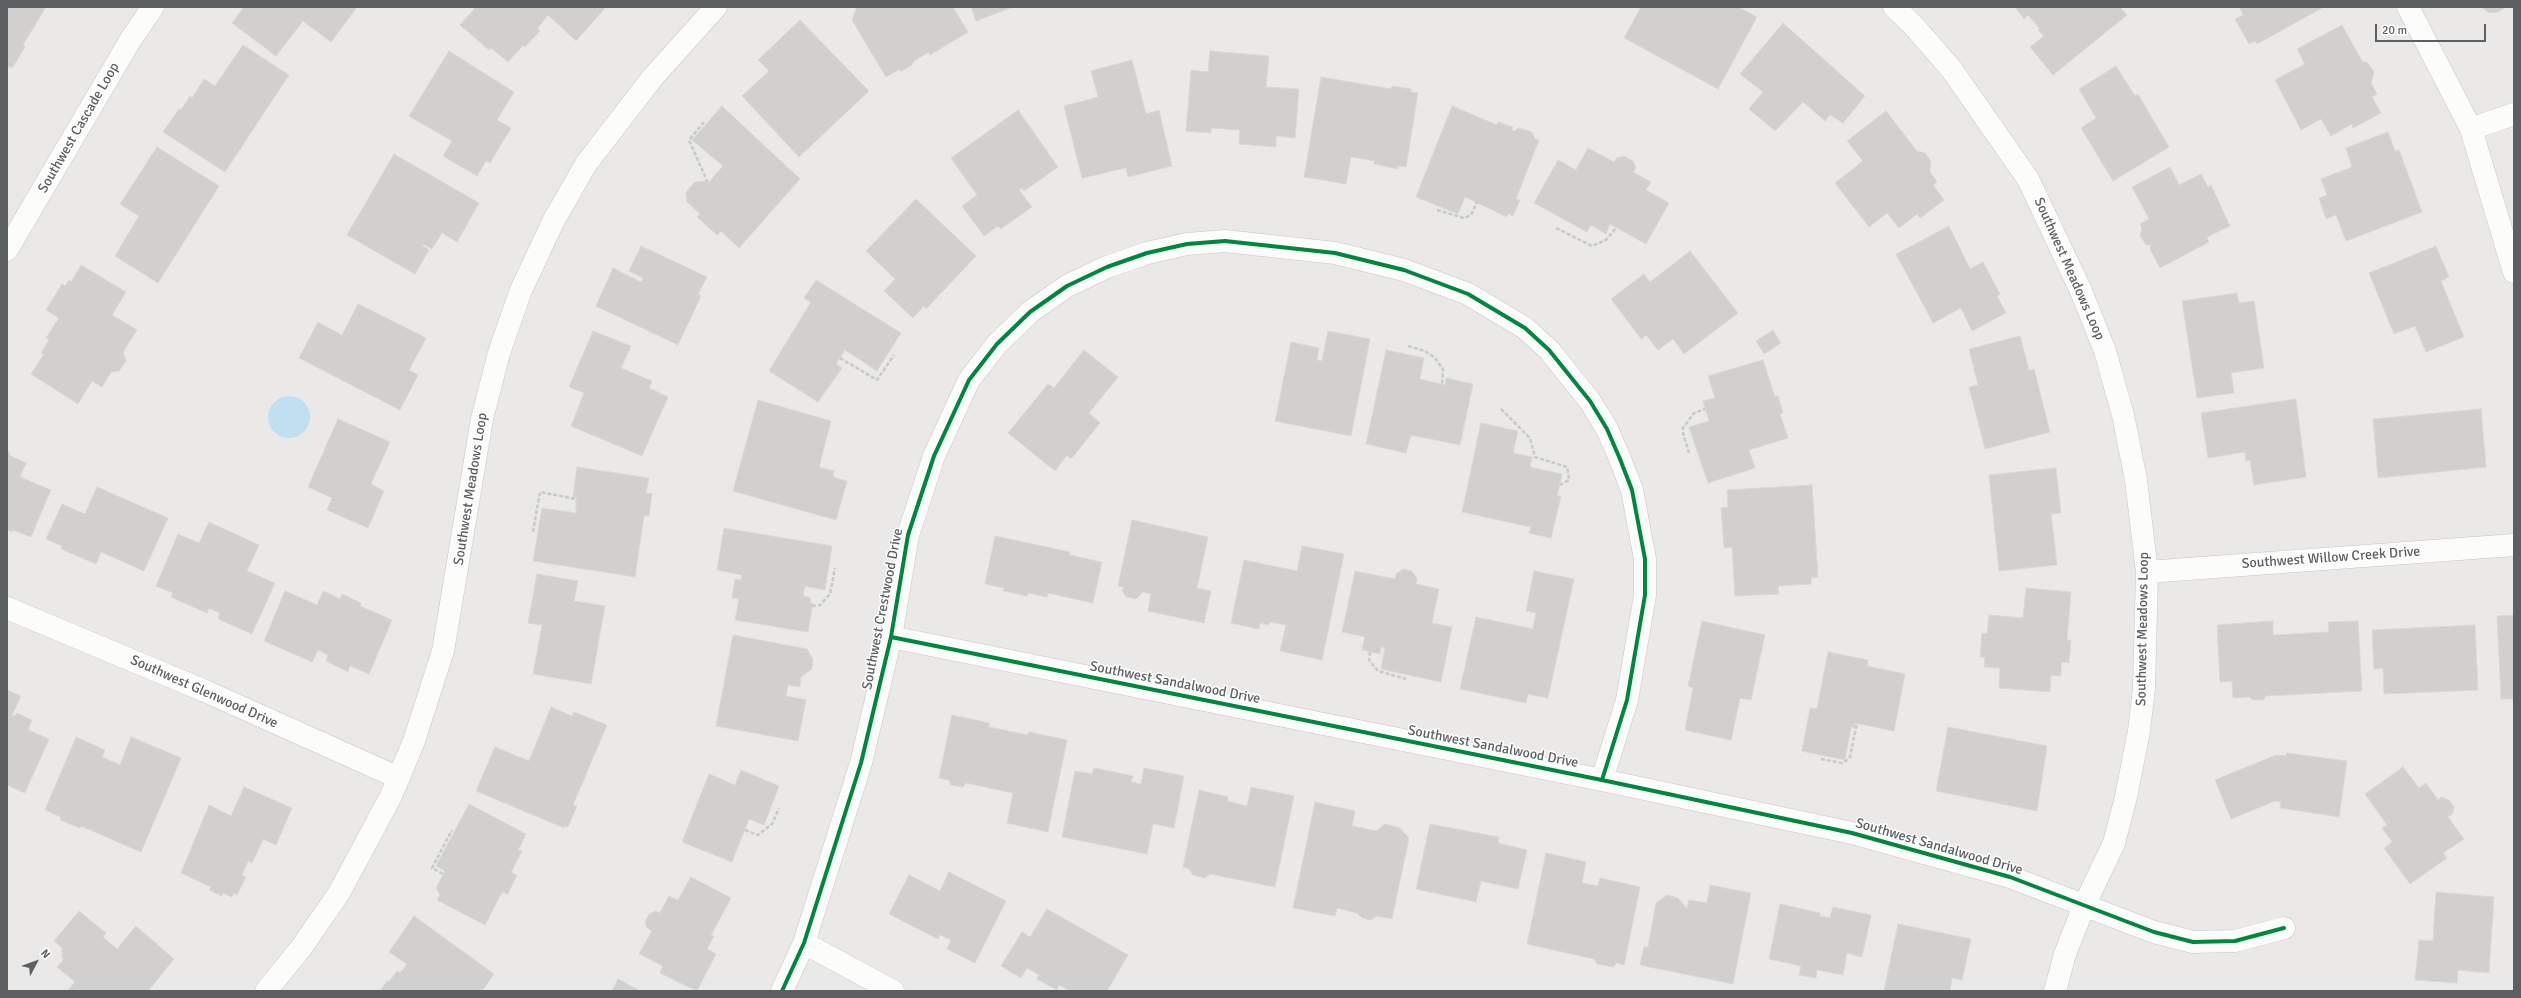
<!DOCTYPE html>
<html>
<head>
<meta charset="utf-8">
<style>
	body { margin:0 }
	#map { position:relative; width:2521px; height:998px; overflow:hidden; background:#ebe9e7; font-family:Signika,sans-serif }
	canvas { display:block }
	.frame { position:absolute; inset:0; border:8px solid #5c6063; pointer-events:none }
	.north { position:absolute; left:16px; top:942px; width:40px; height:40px; -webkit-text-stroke:3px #fff; paint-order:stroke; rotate:49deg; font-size:11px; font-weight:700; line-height:16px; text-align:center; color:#5c6063 }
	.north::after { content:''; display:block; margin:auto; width:14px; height:18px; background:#5c6063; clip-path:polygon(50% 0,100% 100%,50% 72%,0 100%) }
	.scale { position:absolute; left:2375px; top:24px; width:111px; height:18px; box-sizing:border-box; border:2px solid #5c6063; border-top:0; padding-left:5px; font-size:12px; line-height:14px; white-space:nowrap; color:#5c6063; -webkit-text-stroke:3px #fff; paint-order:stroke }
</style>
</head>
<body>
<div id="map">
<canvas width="2521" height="998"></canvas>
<div class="frame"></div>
<div class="north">N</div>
<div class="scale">20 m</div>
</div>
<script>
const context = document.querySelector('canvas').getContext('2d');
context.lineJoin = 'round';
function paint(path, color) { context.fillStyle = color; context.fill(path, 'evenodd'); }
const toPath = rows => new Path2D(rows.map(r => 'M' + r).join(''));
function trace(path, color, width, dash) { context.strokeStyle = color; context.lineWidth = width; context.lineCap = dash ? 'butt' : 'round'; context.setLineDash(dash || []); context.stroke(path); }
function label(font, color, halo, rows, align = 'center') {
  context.font = font + ' Signika,sans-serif'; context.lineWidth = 3; context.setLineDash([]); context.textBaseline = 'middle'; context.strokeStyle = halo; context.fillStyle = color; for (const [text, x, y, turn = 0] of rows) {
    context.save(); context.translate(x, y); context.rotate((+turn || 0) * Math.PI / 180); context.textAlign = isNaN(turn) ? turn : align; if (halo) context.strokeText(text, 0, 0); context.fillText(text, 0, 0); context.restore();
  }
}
const water = toPath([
	'268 417a21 21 0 1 1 42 0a21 21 0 1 1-42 0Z'
]);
const building = toPath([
	[7,7,46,7,23,45,25,47,12,68,9,66,7,70,7,7],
	[244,7,357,7,331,42,303,21,276,56,232,23,244,7],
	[476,7,606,7,576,41,548,15,537,29,540,31,525,47,523,45,508,62,491,48,489,50,460,25,476,7],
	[953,7,968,32,930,55,929,52,914,61,912,65,902,71,898,70,886,77,852,20,857,7,953,7],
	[971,7,1013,7,976,21,971,7],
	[1641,7,1738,7,1757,17,1718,89,1624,38,1641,7],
	[2015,7,2120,7,2127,15,2053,75,2030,47,2044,36,2038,30,2040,29,2028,15,2024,19,2015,7],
	[2239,7,2321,7,2322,8,2257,44,2255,41,2249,44,2235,19,2243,15,2239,7],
	[2482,7,2506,7,2498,12,2489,13,2482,7],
	[800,20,869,91,799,157,742,96,769,71,758,60,800,20],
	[1783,23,1865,96,1843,123,1830,115,1825,121,1803,102,1775,131,1749,109,1763,92,1740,74,1783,23],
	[2342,25,2362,61,2368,63,2374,72,2371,83,2377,94,2372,97,2381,113,2353,128,2352,124,2331,136,2321,119,2301,130,2275,80,2305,64,2297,49,2342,25],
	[243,45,289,75,225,172,163,132,179,109,181,110,190,96,192,98,204,79,215,86,243,45],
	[449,51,514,92,497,120,511,128,490,163,486,161,477,176,443,156,452,141,409,116,449,51],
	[1210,51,1269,56,1266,87,1299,89,1295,138,1276,136,1276,147,1239,144,1240,130,1211,128,1211,133,1186,131,1191,70,1208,72,1210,51],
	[1132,60,1146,114,1159,110,1172,166,1128,177,1126,168,1082,178,1064,106,1098,97,1091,71,1132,60],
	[2116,66,2135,96,2138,94,2169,147,2113,181,2081,128,2096,118,2079,89,2116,66],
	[1321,77,1391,89,1392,86,1411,89,1411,92,1418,93,1406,167,1398,166,1398,169,1374,164,1375,161,1351,157,1346,184,1304,177,1321,77],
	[722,106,800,179,739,248,721,231,717,235,697,217,700,214,687,202,686,192,695,182,706,181,708,183,723,166,692,140,722,106],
	[1452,106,1497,125,1498,122,1513,127,1512,130,1514,131,1519,128,1532,132,1535,139,1539,140,1516,199,1520,200,1513,216,1508,214,1507,217,1465,197,1458,214,1416,197,1452,106],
	[1018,110,1058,167,1024,191,1022,188,1019,190,1032,207,1001,229,998,226,984,236,962,206,977,195,951,158,1018,110],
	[1886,111,1917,151,1925,153,1931,161,1930,172,1937,182,1933,185,1944,200,1920,218,1917,214,1899,228,1887,213,1869,227,1835,183,1863,161,1847,141,1886,111],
	[2388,132,2395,151,2399,150,2422,212,2346,241,2336,215,2326,219,2319,198,2327,195,2321,179,2352,167,2346,148,2388,132],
	[157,147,219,186,158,283,115,256,139,216,120,204,157,147],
	[1588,148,1614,162,1617,158,1624,156,1633,161,1636,168,1633,172,1651,182,1646,190,1669,203,1646,244,1610,224,1606,234,1591,225,1587,232,1534,203,1558,160,1576,170,1588,148],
	[394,154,479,203,457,242,442,233,432,249,423,244,423,246,429,250,415,274,347,235,394,154],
	[2170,167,2179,185,2201,174,2208,187,2211,185,2230,226,2207,237,2209,242,2160,268,2150,249,2151,245,2146,245,2140,235,2142,229,2140,224,2149,219,2132,187,2170,167],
	[916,199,976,256,926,309,924,306,913,318,884,291,895,279,866,251,916,199],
	[1949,226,1970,269,1983,262,2000,294,1997,296,2006,313,1972,331,1961,308,1933,323,1896,254,1949,226],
	[641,246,707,277,698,294,701,296,678,345,596,306,613,268,641,282,643,278,629,271,641,246],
	[2436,246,2449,277,2441,281,2464,337,2426,352,2415,326,2394,334,2369,273,2436,246],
	[1690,251,1738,313,1684,354,1673,339,1658,350,1646,335,1641,339,1611,299,1644,274,1650,282,1690,251],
	[81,265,126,292,112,315,137,330,123,352,126,361,119,371,111,372,102,387,92,381,78,404,31,374,44,354,41,353,49,340,46,338,59,318,46,310,62,284,65,286,69,280,71,282,81,265],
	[816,280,901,333,877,371,845,350,836,364,842,368,818,402,769,371,811,302,804,298,816,280],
	[2237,293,2239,303,2254,301,2264,368,2231,373,2234,393,2197,398,2182,301,2237,293],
	[358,304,426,338,409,370,418,375,400,410,299,358,318,322,342,335,358,304],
	[1773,330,1781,343,1764,354,1756,341,1773,330],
	[593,331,631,346,621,368,652,381,649,388,668,397,642,456,571,426,584,393,569,387,593,331],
	[1328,331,1370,339,1351,436,1275,421,1291,342,1319,348,1317,360,1322,361,1328,331],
	[2020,336,2029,370,2034,369,2050,432,1985,449,1969,387,1978,385,1969,349,2020,336],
	[1084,350,1118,377,1089,413,1100,423,1071,459,1067,455,1055,471,1008,433,1048,384,1054,388,1084,350],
	[1386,350,1424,358,1420,379,1445,385,1446,378,1473,384,1460,445,1411,435,1406,453,1366,444,1386,350],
	[1763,360,1775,397,1778,396,1783,413,1780,414,1788,438,1749,450,1755,468,1708,483,1689,427,1709,421,1703,401,1715,398,1708,376,1763,360],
	[2296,399,2306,477,2254,485,2250,460,2246,461,2245,452,2208,458,2201,413,2296,399],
	[758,400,831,421,819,467,834,471,833,477,847,481,836,520,733,491,758,400],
	[2481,409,2486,467,2378,478,2373,419,2481,409],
	[338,419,390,442,371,484,384,491,368,528,327,510,332,498,308,487,338,419],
	[1481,423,1518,431,1513,453,1532,457,1530,467,1562,474,1557,496,1561,496,1551,538,1529,533,1531,527,1462,512,1481,423],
	[7,451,10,453,9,455,26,463,20,477,51,490,31,537,13,530,12,532,7,530,7,451],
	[577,467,649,478,646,493,652,494,649,516,644,516,635,577,533,561,542,508,576,513,576,497,573,497,577,467],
	[2056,468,2061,513,2051,514,2057,565,1999,571,1989,475,2056,468],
	[1812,485,1818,577,1811,578,1811,584,1778,586,1779,594,1735,596,1732,547,1724,548,1721,508,1728,507,1727,490,1812,485],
	[97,487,168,518,144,571,101,552,96,564,61,549,62,546,46,539,62,504,85,514,97,487],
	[1132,520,1208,537,1197,588,1211,591,1204,623,1148,611,1151,594,1143,592,1136,599,1126,597,1122,590,1124,587,1118,586,1132,520],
	[209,522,259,545,247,571,275,583,252,634,218,619,220,613,209,608,207,613,171,597,173,593,156,586,178,534,199,543,209,522],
	[724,528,832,546,825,590,805,586,803,596,811,598,810,603,813,603,808,632,735,620,739,599,732,598,735,579,741,580,742,575,717,570,724,528],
	[995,536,1070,552,1069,555,1102,562,1093,603,1048,593,1047,597,1028,593,1027,596,1003,591,1004,588,985,584,995,536],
	[1302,546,1344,554,1322,660,1280,651,1286,625,1269,622,1269,625,1260,623,1259,629,1231,623,1244,560,1297,571,1302,546],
	[1403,569,1412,571,1417,579,1416,584,1439,589,1432,623,1452,627,1441,682,1381,669,1385,648,1381,647,1380,654,1362,650,1365,637,1342,632,1355,571,1395,579,1396,574,1403,569],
	[1534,571,1574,579,1548,698,1528,694,1526,703,1460,689,1476,617,1533,629,1536,613,1526,611,1534,571],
	[537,574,578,581,574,601,605,606,591,684,533,674,542,625,528,623,537,574],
	[2026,588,2071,592,2067,640,2071,640,2069,663,2061,662,2061,676,2051,675,2050,692,1999,688,2000,668,1984,667,1985,657,1980,657,1982,633,1987,634,1989,615,2023,618,2026,588],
	[285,591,317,605,323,591,340,599,342,594,361,603,360,606,392,620,369,674,350,666,348,672,326,661,328,655,318,650,312,662,264,641,285,591],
	[2514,615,2514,699,2501,699,2497,616,2514,615],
	[1702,621,1765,635,1751,700,1740,698,1731,740,1685,730,1693,688,1688,686,1702,621],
	[2273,621,2273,635,2329,632,2328,622,2358,621,2362,691,2266,696,2263,700,2253,700,2249,697,2233,698,2232,681,2220,682,2217,625,2273,621],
	[2475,625,2478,690,2384,694,2383,668,2374,669,2372,630,2475,625],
	[733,635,807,649,813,659,812,669,801,677,800,687,788,685,786,696,806,700,798,741,716,726,733,635],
	[1828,652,1868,660,1867,666,1905,674,1894,731,1855,723,1854,728,1851,727,1845,760,1802,751,1810,708,1817,709,1828,652],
	[7,690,21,696,12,715,15,716,17,713,32,720,28,730,49,739,25,793,7,785,7,690],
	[551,707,572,716,574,712,607,725,573,805,577,806,568,827,565,826,564,828,476,791,495,747,529,761,551,707],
	[952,715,989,723,989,727,1028,735,1029,732,1067,740,1048,832,1007,823,1013,793,966,783,963,787,951,785,949,780,939,778,952,715],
	[1948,727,2047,746,2037,811,1936,791,1948,727],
	[76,737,105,750,102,757,120,765,131,737,181,758,141,852,81,826,80,828,60,820,61,817,45,810,76,737],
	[2287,753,2347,761,2339,817,2280,808,2281,802,2275,801,2231,819,2215,780,2276,755,2286,756,2287,753],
	[2403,767,2419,788,2426,783,2438,800,2442,797,2449,800,2454,807,2453,813,2448,817,2464,839,2443,853,2447,858,2410,884,2384,848,2392,842,2382,828,2387,825,2365,794,2403,767],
	[1094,768,1133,776,1131,782,1141,784,1144,768,1184,776,1174,828,1153,824,1147,854,1062,837,1075,771,1092,774,1094,768],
	[741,770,779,786,764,825,749,819,732,862,682,842,709,774,735,785,741,770],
	[244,787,292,808,276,845,263,839,252,863,248,861,242,875,246,877,237,895,234,893,232,897,223,893,222,896,209,890,211,887,181,873,209,805,231,816,244,787],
	[1251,787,1294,796,1275,887,1210,874,1205,878,1193,875,1189,869,1183,867,1199,790,1228,797,1227,801,1247,806,1251,787],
	[1315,802,1355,811,1352,826,1376,831,1385,824,1400,828,1409,838,1392,919,1377,916,1371,920,1362,918,1357,913,1337,908,1335,916,1293,908,1315,802],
	[469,804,526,834,518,850,522,851,511,872,517,875,508,894,502,892,485,925,437,900,440,895,436,888,445,871,436,866,469,804],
	[1430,824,1499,837,1498,843,1527,850,1518,889,1481,881,1476,902,1416,889,1430,824],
	[1546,853,1586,862,1582,883,1598,886,1600,878,1640,887,1624,965,1617,963,1613,967,1597,964,1594,959,1527,944,1546,853],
	[949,872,1006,901,975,963,947,949,951,940,940,935,938,939,889,914,909,875,940,891,949,872],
	[691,877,731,898,711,935,714,936,707,949,716,954,697,991,660,973,663,966,639,954,652,931,647,928,645,923,649,914,656,911,660,913,669,896,678,900,691,877],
	[1710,885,1751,893,1733,984,1640,965,1644,947,1648,947,1656,903,1667,895,1678,898,1687,908,1689,900,1707,903,1710,885],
	[2436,892,2494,897,2489,973,2458,970,2457,983,2415,980,2419,940,2433,941,2436,892],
	[1780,904,1820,913,1820,916,1830,918,1833,907,1871,915,1862,957,1847,953,1843,975,1817,970,1816,978,1799,975,1801,966,1769,959,1780,904],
	[1047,909,1128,955,1107,991,1070,991,1059,985,1057,990,1037,979,1039,975,1027,968,1021,978,1001,966,1022,932,1030,937,1047,909],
	[79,911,106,933,103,937,117,949,136,926,174,959,148,991,67,991,75,982,57,967,64,959,62,958,62,948,54,941,79,911],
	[414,916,494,974,482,991,380,991,387,981,389,982,397,971,400,973,407,964,389,952,414,916],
	[1898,924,1971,939,1962,980,1952,978,1950,991,1884,991,1898,924],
	[618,979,640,991,612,991,618,979]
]);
const path = toPath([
	[704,122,689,140,708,183],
	[1437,210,1464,218,1471,215,1477,202],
	[1556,228,1592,246,1606,240,1616,228],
	[1408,346,1425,351,1435,358,1443,369,1442,384],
	[840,358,877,380,894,355],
	[1501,409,1530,438,1535,457,1567,467,1569,480,1560,485],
	[1689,453,1683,433,1683,428,1694,413,1705,409],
	[533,532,540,492,576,499],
	[812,606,820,605,830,594,835,568],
	[1370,652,1369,660,1378,671,1406,679],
	[1821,759,1842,763,1847,760,1850,757,1857,723],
	[745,830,758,835,772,824,779,808],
	[443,874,432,868,452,830]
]);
const street = toPath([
	[1894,7,1913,25,1952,70,2028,179,2081,291,2105,351,2123,415,2136,480,2147,572,2144,688,2139,731,2126,797,2114,843,2084,906,2065,954,2055,991],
	[2408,7,2471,129,2514,272],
	[2471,129,2514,114],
	[7,250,131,39,153,7],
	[2147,572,2514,545],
	[7,608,205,691,399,778],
	[891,637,1602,780,1852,833,2010,877,2154,932,2193,942,2235,941,2284,928],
	[804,943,893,991],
	[266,991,301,948,339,893,391,796,414,741,443,651,482,419,499,353,521,290,554,220,586,164,653,77,716,7],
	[782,991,804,943,861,763,891,637,908,535,934,456,969,380,997,344,1030,312,1067,286,1107,267,1147,253,1187,244,1225,241,1335,253,1404,270,1468,294,1525,328,1549,350,1590,401,1607,429,1620,459,1632,490,1645,559,1645,595,1627,700,1602,780]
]);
const cycleway = toPath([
	[891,637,1602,780,1852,833,2010,877,2154,932,2193,942,2235,941,2284,928],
	[782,991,804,943,861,763,891,637,908,535,934,456,969,380,997,344,1030,312,1067,286,1107,267,1147,253,1187,244,1225,241,1335,253,1404,270,1468,294,1525,328,1549,350,1590,401,1607,429,1620,459,1632,490,1645,559,1645,595,1627,700,1602,780]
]);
const streetNames = [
	["Southwest Cascade Loop",79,128,-60],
	["Southwest Meadows Loop",2069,269,66],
	["Southwest Meadows Loop",471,489,-81],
	["Southwest Willow Creek Drive",2331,558,-4],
	["Southwest Crestwood Drive",883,609,-79],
	["Southwest Meadows Loop",2143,629,-89],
	["Southwest Sandalwood Drive",1175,683,11],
	["Southwest Glenwood Drive",204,692,24],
	["Southwest Sandalwood Drive",1493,747,11],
	["Southwest Sandalwood Drive",1939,847,16]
];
paint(water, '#c0dff0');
paint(building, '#d2d0cf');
trace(building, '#dad8d6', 1);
trace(street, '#c6c6c6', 23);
trace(path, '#c6cac8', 2.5, [4, 2]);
trace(street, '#fcfcfb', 22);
trace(cycleway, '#00873e', 4);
label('14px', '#5c6063', '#fff', streetNames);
</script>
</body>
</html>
